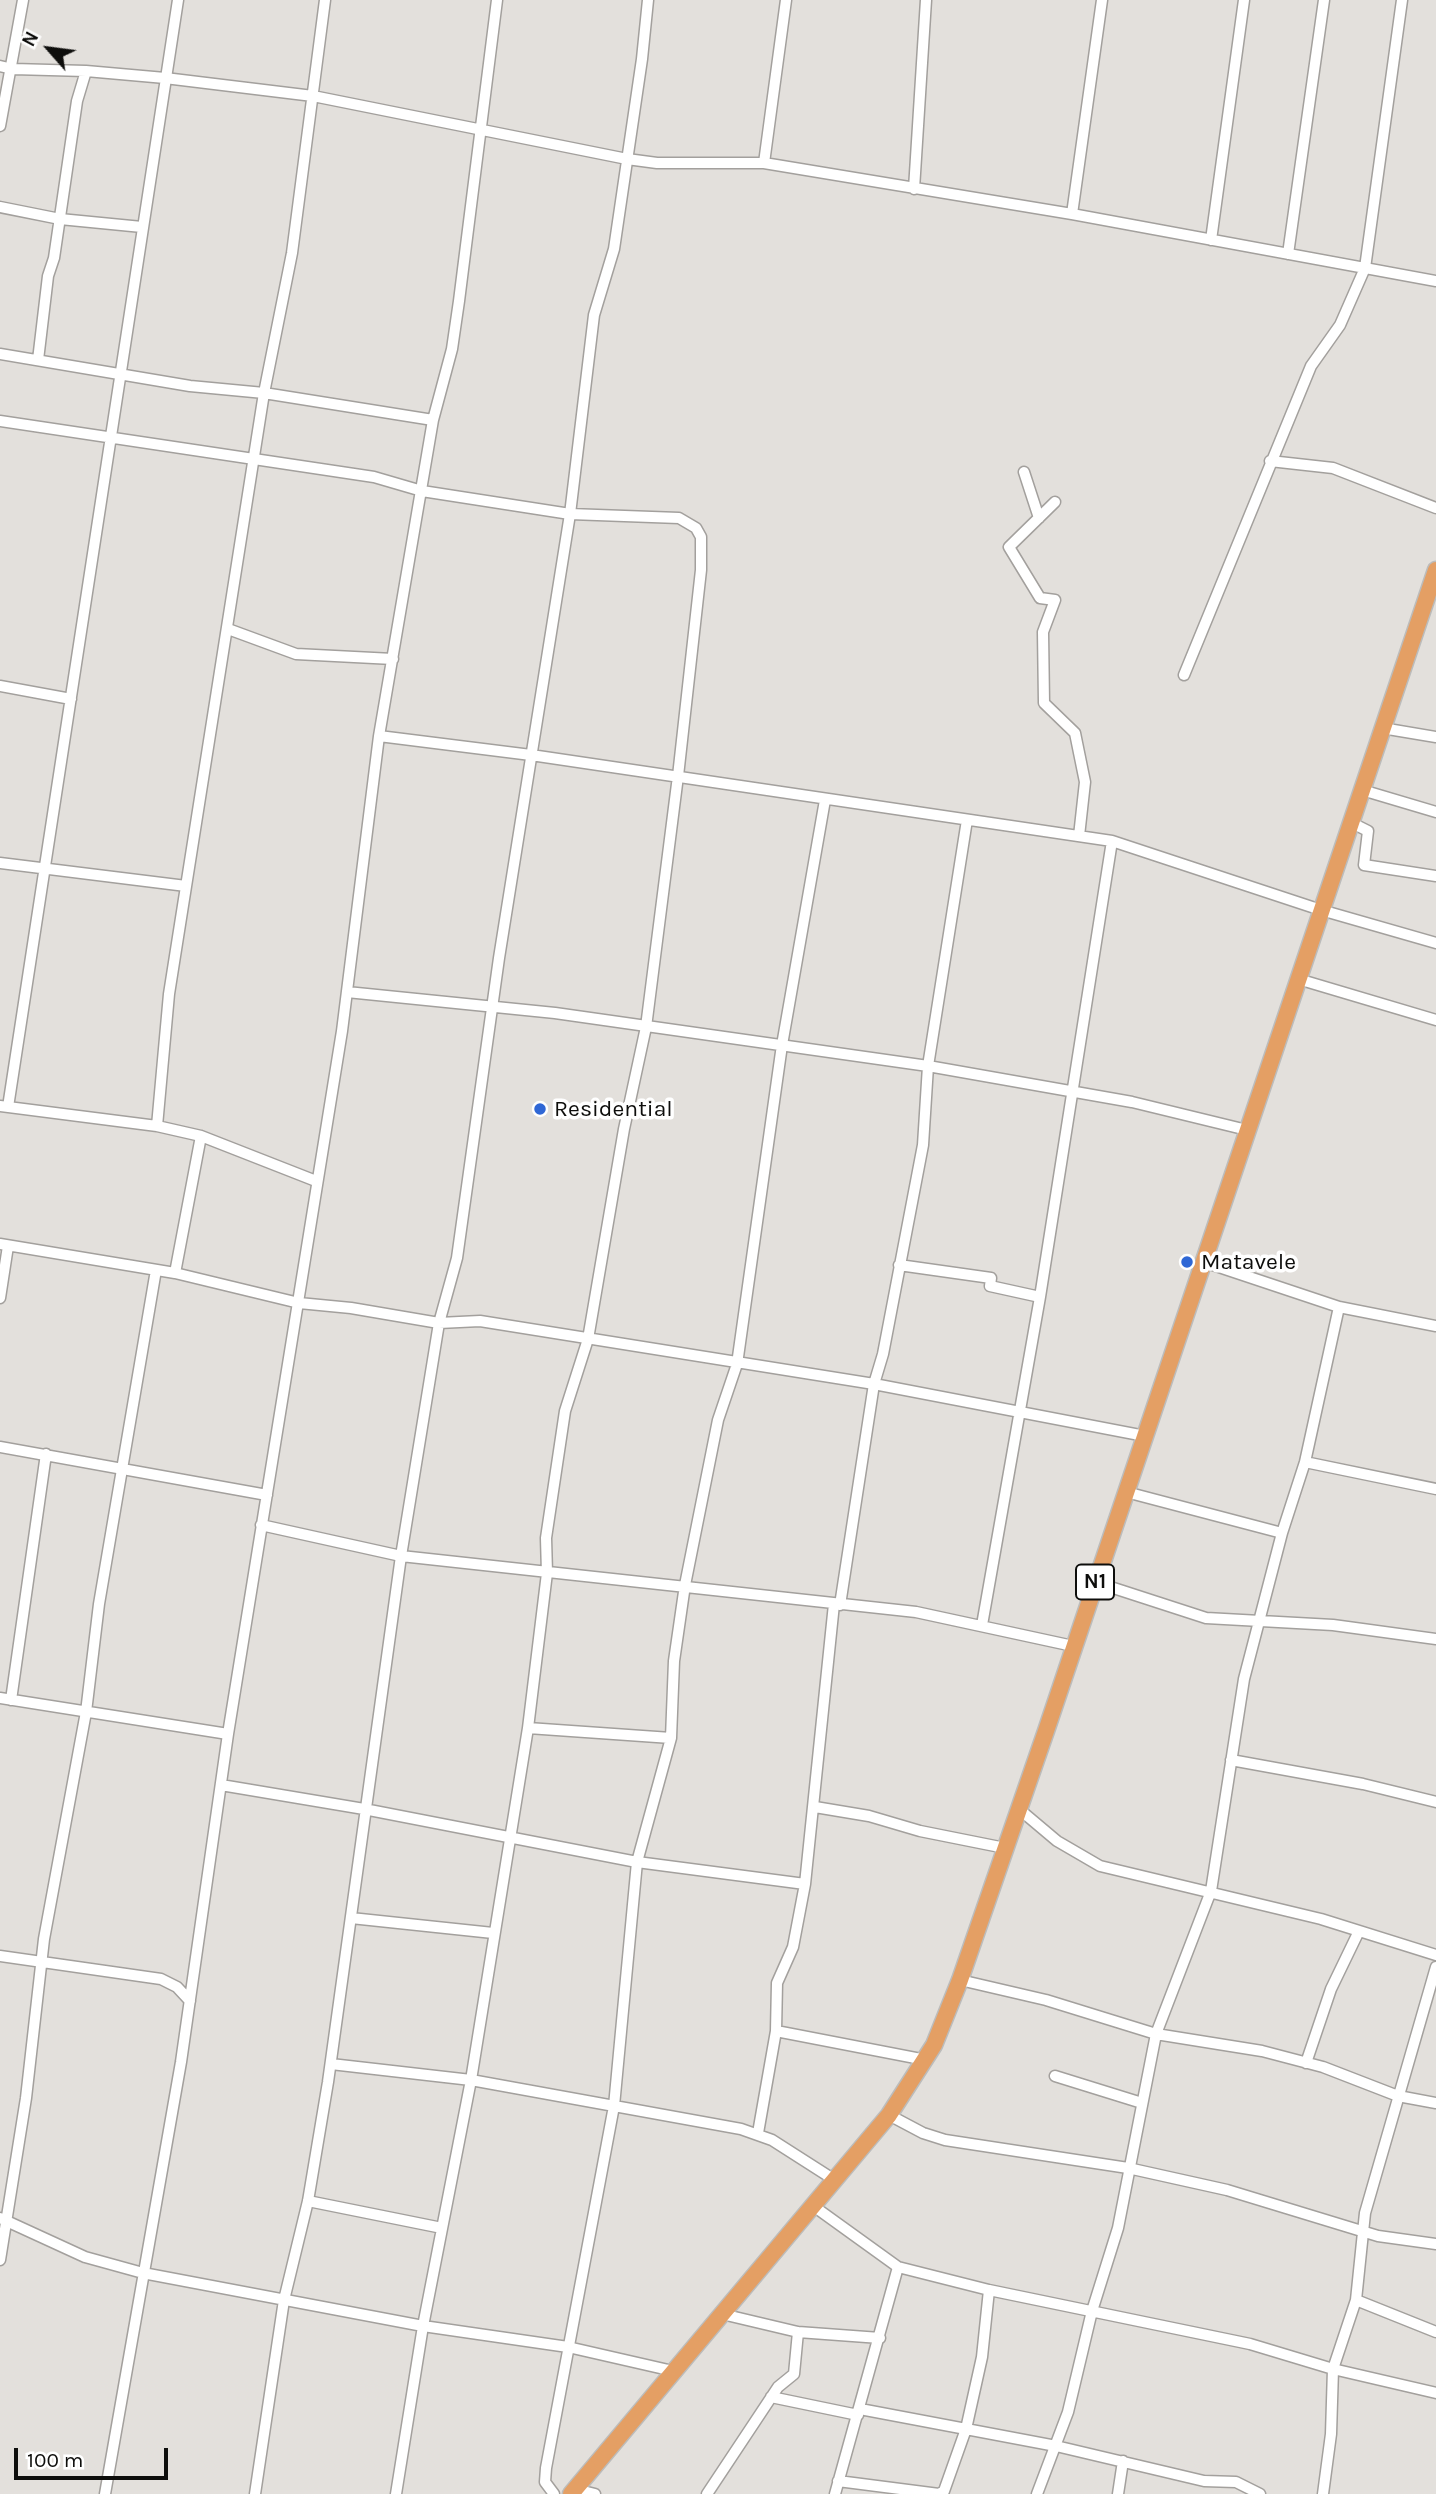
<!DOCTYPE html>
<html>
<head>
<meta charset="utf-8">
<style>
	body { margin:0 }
	#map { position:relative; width:1436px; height:2494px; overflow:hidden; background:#e3e0dc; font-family:Karla,sans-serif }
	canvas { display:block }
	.north { position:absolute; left:14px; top:14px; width:70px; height:70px; -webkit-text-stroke:5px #fff; paint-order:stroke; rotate:298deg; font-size:19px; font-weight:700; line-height:28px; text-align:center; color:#0e0e0c }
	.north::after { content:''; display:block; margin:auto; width:24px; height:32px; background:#0e0e0c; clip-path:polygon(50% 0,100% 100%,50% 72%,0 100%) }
	.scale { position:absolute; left:14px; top:2448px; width:154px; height:32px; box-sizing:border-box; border:4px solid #0e0e0c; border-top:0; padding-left:9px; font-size:21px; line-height:24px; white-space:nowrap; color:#0e0e0c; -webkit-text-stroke:5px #fff; paint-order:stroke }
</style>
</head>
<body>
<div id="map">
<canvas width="1436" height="2494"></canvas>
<div class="north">N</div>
<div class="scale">100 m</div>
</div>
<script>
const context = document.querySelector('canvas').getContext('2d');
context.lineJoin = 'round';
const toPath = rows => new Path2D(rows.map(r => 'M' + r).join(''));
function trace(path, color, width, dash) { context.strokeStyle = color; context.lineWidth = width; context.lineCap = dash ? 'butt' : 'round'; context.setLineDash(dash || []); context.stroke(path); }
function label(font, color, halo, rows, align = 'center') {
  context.font = font + ' Karla,sans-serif'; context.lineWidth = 7; context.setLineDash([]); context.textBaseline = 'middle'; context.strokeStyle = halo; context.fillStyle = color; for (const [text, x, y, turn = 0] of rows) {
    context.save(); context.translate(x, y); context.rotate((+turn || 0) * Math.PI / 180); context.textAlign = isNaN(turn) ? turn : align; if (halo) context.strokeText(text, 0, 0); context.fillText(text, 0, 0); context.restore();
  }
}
const minor = toPath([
	[0,66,13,69,86,71,165,78,313,96,627,159,657,163,764,163,1072,214,1436,281],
	[0,126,23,0],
	[764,163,786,0],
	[914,189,926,0],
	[0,207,60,219,142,227],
	[1072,214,1102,0],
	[1211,240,1244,0],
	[1288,254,1324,0],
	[0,354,190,386,264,393,433,420],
	[38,360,48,276,54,258,77,101,86,71],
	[0,421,374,477,422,491,570,514,679,518,696,528,701,537,701,570,678,776,646,1027,624,1129,588,1339,565,1411,546,1538,547,1573,528,1728,471,2080,423,2326,396,2494],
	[1270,461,1333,468,1436,508],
	[1024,472,1039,518],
	[1055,502,1009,547,1040,598,1055,600,1043,632,1044,703,1075,733,1085,782,1079,836],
	[228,629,296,654,393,659],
	[1184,675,1311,366,1340,325,1365,268,1402,0],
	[0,686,71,699],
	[1382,728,1436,737],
	[379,736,531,755,1112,841,1321,910,1436,943],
	[1362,790,1436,812],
	[1352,823,1368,831,1364,865,1436,876],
	[0,863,186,886],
	[1298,979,1436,1020],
	[347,992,555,1013,928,1066,1132,1102,1247,1130],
	[0,1106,157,1126,201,1136,316,1181],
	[8,1107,178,0],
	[157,1126,169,994,264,393,292,253,325,0],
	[0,1244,175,1273,299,1303,351,1308,439,1323,480,1321,874,1384,1145,1436],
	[1204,1262,1339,1307,1436,1326],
	[899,1265,991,1278,990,1286,1040,1297],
	[175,1273,201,1136],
	[0,1298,8,1246],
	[0,1447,267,1495],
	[1305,1462,1436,1489],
	[1126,1492,1282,1533],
	[261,1525,401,1556,916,1612,1073,1646],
	[1095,1582,1206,1618,1333,1625,1436,1639],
	[840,1605,874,1384,883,1354,923,1145,928,1066,967,820],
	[982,1625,1040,1297,1112,841],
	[0,1698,228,1734],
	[11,1700,46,1454],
	[528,1728,671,1738],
	[1231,1760,1363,1784,1436,1802],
	[221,1785,364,1809,637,1862,805,1884],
	[815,1807,869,1816,920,1831,1005,1848],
	[1019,1809,1057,1841,1100,1866,1321,1919,1436,1955],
	[351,1918,493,1933],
	[0,1956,161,1979,177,1987,190,2001],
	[960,1980,1046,2000,1156,2034,1262,2051,1323,2067,1398,2096,1436,2103],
	[776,2031,926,2060],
	[1306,2063,1331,1989,1359,1931],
	[331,2064,471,2080,741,2129,772,2140,833,2179],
	[1055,2076,1142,2103],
	[889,2115,923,2133,945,2140,1128,2168,1227,2190,1378,2236,1436,2244],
	[758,2133,776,2031,777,1983,793,1947,805,1884,834,1604],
	[308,2201,442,2228],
	[812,2205,898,2267,989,2290,1250,2344,1333,2369,1436,2393],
	[0,2218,85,2257,143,2273,423,2326,568,2347,673,2371],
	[0,2260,26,2098,44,1939,86,1712,99,1604,156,1270],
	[1356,2300,1436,2332],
	[722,2314,798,2332,880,2338],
	[771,2397,858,2415],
	[860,2409,1056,2446,1204,2481,1236,2482,1260,2494],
	[838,2481,939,2494,944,2491,966,2429,982,2357,989,2290],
	[575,2489,595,2494],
	[105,2494,181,2062,228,1734,342,1031,379,736,433,420,452,349,459,301,497,0],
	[255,2494,284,2300,308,2201,328,2082,401,1556,439,1323,457,1258,499,958,570,514,594,315,614,249,642,59,648,0],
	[554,2494,545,2482,546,2468,614,2106,637,1862,671,1738,674,1661,685,1585,718,1420,737,1364,782,1045,825,800],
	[707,2494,778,2387,794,2374,798,2332],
	[835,2494,898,2267],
	[1037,2494,1068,2412,1092,2311,1118,2228,1156,2034,1211,1891,1244,1679,1282,1533,1305,1462,1339,1307],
	[1118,2494,1123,2461],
	[1323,2494,1331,2434,1333,2369,1356,2300,1365,2213,1436,1967]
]);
const trunk = toPath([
	[571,2494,889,2115,934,2045,960,1980,1046,1731,1436,570]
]);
const markers = [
	[540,1109,7,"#2f67d5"],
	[1187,1262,7,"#2f67d5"]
];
const shields = [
	[1095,1582,38]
];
const shieldNames = [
	["N1",1095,1582]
];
const poiNames = [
	["Residential",554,1109],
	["Matavele",1201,1262]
];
trace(minor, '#a3a09d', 13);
trace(trunk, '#bcbcbb', 19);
trace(minor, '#fff', 10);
trace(trunk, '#e49f64', 16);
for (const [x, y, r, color] of markers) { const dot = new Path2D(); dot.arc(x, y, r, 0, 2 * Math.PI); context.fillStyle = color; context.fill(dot); trace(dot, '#fff', 2.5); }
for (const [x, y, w] of shields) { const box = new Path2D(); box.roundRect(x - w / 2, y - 17.5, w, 35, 5); context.fillStyle = '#fff'; context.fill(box); trace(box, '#0e0e0c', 2); }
label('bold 21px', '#0e0e0c', null, shieldNames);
label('23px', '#0e0e0c', '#fff', poiNames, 'left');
</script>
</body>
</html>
